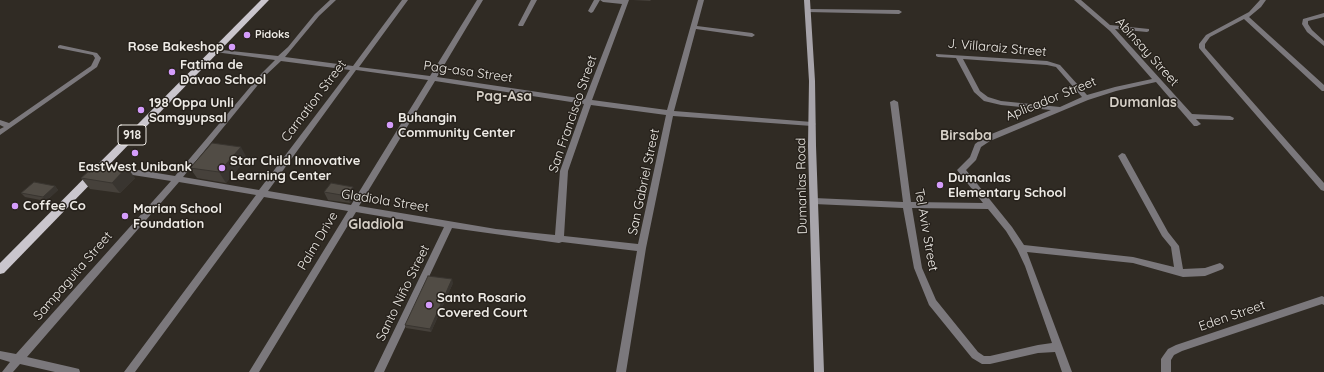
<!DOCTYPE html>
<html>
<head>
<meta charset="utf-8">
<style>
	body { margin:0 }
	canvas { display:block; background:#302b24 }
</style>
</head>
<body>
<canvas width="1324" height="372"></canvas>
<script>
const context = document.querySelector('canvas').getContext('2d');
context.lineJoin = 'round';
const toPath = rows => new Path2D(rows.map(r => 'M' + r).join(''));
function paint(path, color) { context.fillStyle = color; context.fill(path, 'evenodd'); }
function trace(path, color, width, dash) { context.strokeStyle = color; context.lineWidth = width; context.lineCap = dash ? 'butt' : 'round'; context.setLineDash(dash || []); context.stroke(path); }
function label(font, color, halo, rows, align = 'center') {
  context.font = font + ' Quicksand,sans-serif'; context.lineWidth = 3; context.setLineDash([]); context.textBaseline = 'middle'; context.strokeStyle = halo; context.fillStyle = color; for (const [text, x, y, turn = 0] of rows) {
    context.save(); context.translate(x, y); context.rotate((+turn || 0) * Math.PI / 180); context.textAlign = isNaN(turn) ? turn : align; if (halo) context.strokeText(text, 0, 0); context.fillText(text, 0, 0); context.restore();
  }
}
const minor = toPath([
	[330,0,336,0,319,16,285,57,353,66,402,0,408,0,359,67,430,76,477,0,483,0,437,77,585,99,622,4,603,2,600,0,593,12,591,13,588,11,594,0,629,0,592,100,667,110,698,0,704,0,697,26,752,33,755,35,752,37,696,29,674,111,812,122,816,124,812,126,673,116,646,248,626,372,616,372,637,251,562,242,559,243,452,228,384,372,374,372,444,227,356,212,259,372,249,372,348,211,264,197,135,372,124,372,256,195,179,182,27,357,75,368,79,369,80,372,55,372,20,364,13,372,2,372,10,362,0,359,0,351,16,354,171,181,120,173,117,172,116,170,117,168,120,167,175,176,262,73,275,60,215,52,212,50,213,49,278,56,288,47,315,14,330,0],
	[281,61,350,70,259,190,183,177,266,75,281,61],
	[356,70,428,80,351,205,268,191,356,70],
	[435,81,584,104,560,171,555,235,496,229,359,206,435,81],
	[591,105,666,115,638,244,564,236,568,171,591,105],
	[531,0,537,0,523,26,519,26,518,25,531,0],
	[1074,0,1081,0,1110,25,1149,29,1149,31,1147,32,1115,29,1192,114,1230,116,1234,118,1233,120,1196,119,1201,124,1197,126,1194,126,1156,82,1116,91,1088,100,990,141,981,147,976,160,966,170,1012,227,1024,245,1133,257,1174,267,1171,247,1162,236,1118,156,1122,153,1125,154,1168,232,1179,246,1183,269,1205,268,1220,263,1223,265,1224,267,1223,269,1205,276,1183,277,1133,263,1027,252,1072,372,1062,372,1055,352,1038,353,990,364,982,364,972,358,929,305,914,268,903,208,814,204,810,201,814,198,903,202,890,102,894,100,898,102,911,202,983,203,957,170,970,157,975,144,984,137,1051,110,1001,105,984,101,974,92,956,58,938,57,936,56,936,54,1047,61,1060,65,1087,95,1115,87,1152,79,1110,31,1074,0],
	[963,59,1047,65,1056,67,1082,97,1060,107,1001,101,988,97,980,91,963,59],
	[912,208,988,209,1006,231,1017,249,1025,266,1052,343,1038,345,990,356,984,356,978,352,936,300,922,268,912,208],
	[1260,0,1266,0,1261,7,1249,17,1324,85,1324,91,1322,91,1244,19,1210,37,1205,44,1205,48,1324,183,1324,191,1321,190,1224,78,1199,48,1199,44,1206,35,1249,12,1260,0],
	[809,9,899,10,902,12,899,14,807,12,806,11,809,9],
	[1324,13,1324,17,1308,21,1308,24,1312,30,1324,41,1324,46,1307,32,1302,24,1303,19,1324,13],
	[60,45,97,53,101,58,97,67,0,135,0,129,4,127,0,125,0,120,9,123,91,66,95,58,93,55,58,48,58,46,60,45],
	[1322,296,1324,297,1324,305,1322,304,1182,351,1174,355,1171,360,1171,372,1161,372,1161,359,1163,356,1168,349,1176,345,1322,296]
]);
const secondary = toPath([
	[804,0,810,0,815,81,816,146,824,372,814,372,808,146,809,81,804,0]
]);
const primary = toPath([
	[261,0,269,0,4,273,0,274,0,263,261,0]
]);
const wall = toPath([
	[633,0,651,0,650,1],
	[247,158,226,183,197,178,190,168],
	[81,178,135,178,120,193,90,189],
	[55,186,58,190,46,201,25,197,21,193],
	[324,192,356,194,350,203,328,200],
	[453,283,431,332,406,328,405,325]
]);
const shadedWall = toPath([
	[241,147,247,158,226,183,219,172],
	[127,167,135,178,120,193,112,183],
	[55,186,58,190,46,201,43,197],
	[353,187,356,194,350,203,347,196],
	[452,279,453,283,431,332,430,329]
]);
const building = toPath([
	[212,143,241,147,219,172,190,168,212,143],
	[98,163,127,167,112,183,81,178,98,163],
	[34,182,55,186,43,197,21,193,34,182],
	[331,183,353,187,347,196,324,192,331,183],
	[428,276,452,279,430,329,405,325,428,276]
]);
const markers = [
	[247,35,4,"#d49cfb"],
	[232,47,4,"#d49cfb"],
	[172,72,4,"#d49cfb"],
	[141,110,4,"#d49cfb"],
	[390,125,4,"#d49cfb"],
	[135,153,4,"#d49cfb"],
	[222,168,4,"#d49cfb"],
	[940,185,4,"#d49cfb"],
	[15,206,4,"#d49cfb"],
	[125,216,4,"#d49cfb"],
	[429,305,4,"#d49cfb"]
];
const farPoinames = [
	["Pidoks",255,35]
];
const shields = [
	[132,135,28]
];
const shieldNames = [
	["918",132,135]
];
const poiNames = [
	["Rose Bakeshop",224,47,"right"],
	["Fatima de",180,65],
	["Davao School",180,80],
	["198 Oppa Unli",149,103],
	["Samgyupsal",149,118],
	["Buhangin",398,118],
	["Community Center",398,133],
	["Star Child Innovative",230,161],
	["Learning Center",230,176],
	["EastWest Unibank",135,167,"center"],
	["Dumanlas",948,178],
	["Elementary School",948,193],
	["Coffee Co",23,206],
	["Marian School",133,209],
	["Foundation",133,224],
	["Santo Rosario",437,298],
	["Covered Court",437,313]
];
const streetNames = [
	["J. Villaraiz Street",997,48,5],
	["Abinsay Street",1147,52,48],
	["Pag-asa Street",468,72,8],
	["Aplicador Street",1051,99,-22],
	["Carnation Street",314,101,-53],
	["San Francisco Street",573,114,-71],
	["San Gabriel Street",644,182,-78],
	["Dumanlas Road",802,186,-91],
	["Gladiola Street",385,201,9],
	["Tel Aviv Street",926,230,80],
	["Palm Drive",318,241,-59],
	["Sampaguita Street",73,276,-49],
	["Santo Niño Street",403,293,-64],
	["Eden Street",1232,316,-19]
];
const neighbourhoodNames = [
	["Pag-Asa",504,97],
	["Dumanlas",1143,103],
	["Birsaba",966,136],
	["Gladiola",376,225]
];
paint(minor, '#7b787c');
paint(secondary, '#a7a4aa');
paint(primary, '#cac6cd');
paint(wall, '#46413b');
paint(shadedWall, '#393530');
paint(building, '#514c45');
trace(building, '#393530', 1);
for (const [x, y, r, color] of markers) { const dot = new Path2D(); dot.arc(x, y, r, 0, 2 * Math.PI); context.fillStyle = color; context.fill(dot); trace(dot, '#26211b', 1.5); }
label('bold 11px', '#eeebe6', '#26211b', farPoinames, 'left');
for (const [x, y, w] of shields) { const box = new Path2D(); box.roundRect(x - w / 2, y - 10, w, 20, 3); context.fillStyle = '#26211b'; context.fill(box); trace(box, '#eeebe6', 1); }
label('bold 12px', '#eeebe6', null, shieldNames);
label('bold 13px', '#eeebe6', '#26211b', poiNames, 'left');
label('13px', '#eeebe6', '#26211b', streetNames);
label('bold 14px', '#d5cfc6', '#26211b', neighbourhoodNames);
</script>
</body>
</html>
